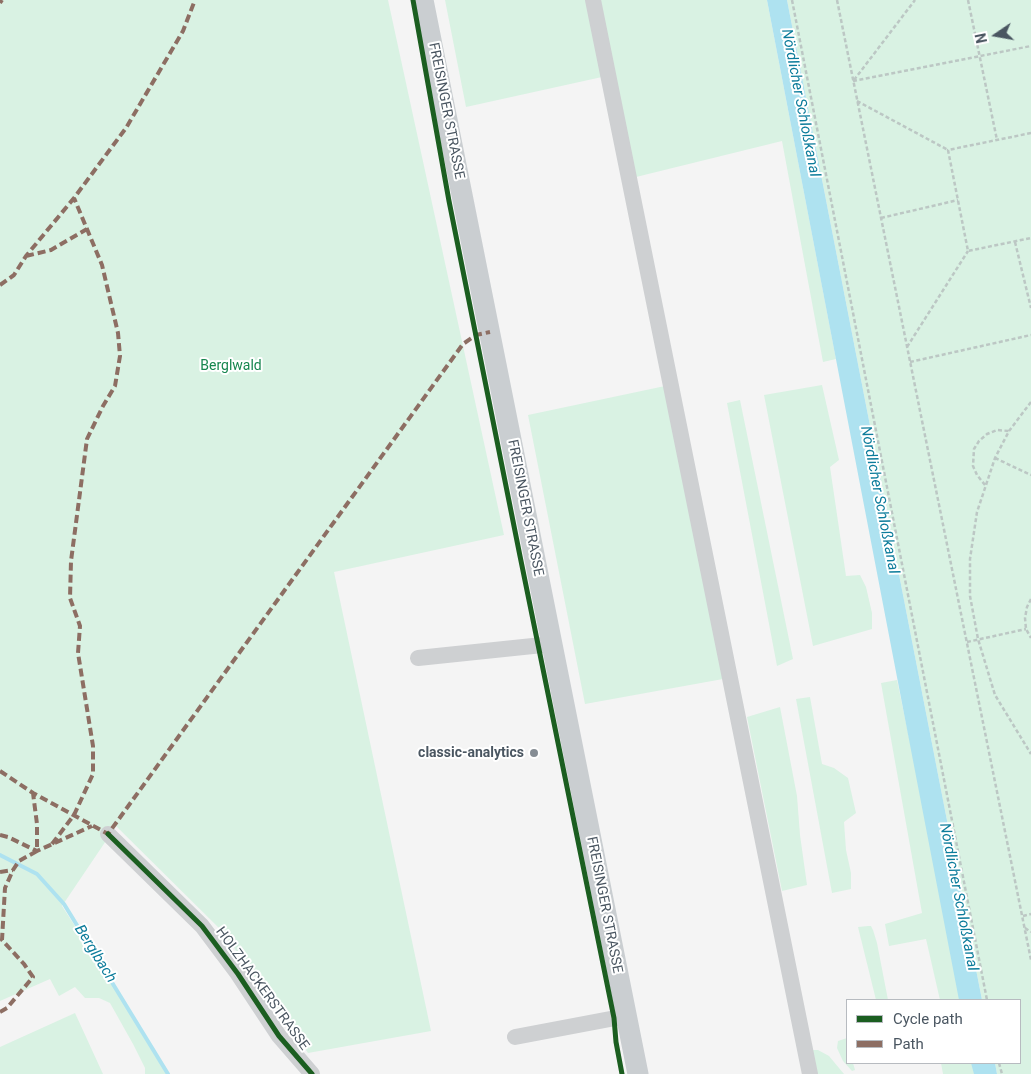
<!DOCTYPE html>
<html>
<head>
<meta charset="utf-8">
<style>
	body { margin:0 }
	#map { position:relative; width:1031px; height:1074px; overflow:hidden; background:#f4f4f4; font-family:Roboto,sans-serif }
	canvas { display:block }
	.legend { position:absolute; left:846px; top:999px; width:175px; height:65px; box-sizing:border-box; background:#fff; border:1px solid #b7bbc0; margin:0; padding:6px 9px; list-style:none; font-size:15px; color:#4a5661 }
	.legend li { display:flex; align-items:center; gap:10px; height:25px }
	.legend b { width:25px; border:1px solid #b7bbc0 }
	.north { position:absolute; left:971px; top:10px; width:50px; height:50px; -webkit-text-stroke:4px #fff; paint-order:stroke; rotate:258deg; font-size:14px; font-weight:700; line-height:20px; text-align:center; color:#4a5661 }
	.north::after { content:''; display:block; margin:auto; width:18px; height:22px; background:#4a5661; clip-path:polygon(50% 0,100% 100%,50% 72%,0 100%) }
</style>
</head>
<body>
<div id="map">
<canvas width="1031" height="1074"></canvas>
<ul class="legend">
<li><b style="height:6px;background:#1b5e20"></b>Cycle path</li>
<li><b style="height:6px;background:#8d6e63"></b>Path</li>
</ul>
<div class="north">N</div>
</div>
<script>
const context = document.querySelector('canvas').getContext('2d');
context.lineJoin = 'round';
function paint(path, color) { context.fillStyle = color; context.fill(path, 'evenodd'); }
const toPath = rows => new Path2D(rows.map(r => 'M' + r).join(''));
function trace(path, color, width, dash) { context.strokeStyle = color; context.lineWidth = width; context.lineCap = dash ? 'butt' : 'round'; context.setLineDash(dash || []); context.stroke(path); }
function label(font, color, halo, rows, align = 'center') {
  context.font = font + ' Roboto,sans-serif'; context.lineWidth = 4; context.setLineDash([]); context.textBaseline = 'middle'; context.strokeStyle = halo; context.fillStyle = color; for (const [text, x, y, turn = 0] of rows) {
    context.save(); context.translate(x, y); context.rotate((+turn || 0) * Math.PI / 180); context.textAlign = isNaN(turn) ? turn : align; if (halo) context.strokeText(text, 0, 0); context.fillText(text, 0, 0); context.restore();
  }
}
const green = toPath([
	[0,0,388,0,504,535,334,572,431,1031,308,1053,223,932,116,826,62,906,106,974,168,1074,145,1074,145,1068,133,1044,110,1003,99,998,85,998,75,987,59,996,50,979,0,1001],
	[445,0,586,0,602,77,466,107],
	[596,0,767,0,836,359,823,362,782,141,632,178],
	[787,0,1031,0,1031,1074,997,1074,995,1063,1020,1063,1020,1000,982,1000],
	[822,385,839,460,830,467,846,576,860,575,866,587,872,613,872,629,813,646,764,395],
	[665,386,723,679,585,704,528,415],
	[740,400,793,659,777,666,727,403],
	[897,680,964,1000,940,1000,926,939,889,946,885,924,922,913,881,683],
	[810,697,822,764,834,768,848,778,856,813,844,822,846,850,851,873,851,889,832,893,796,699],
	[780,707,797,796,800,835,807,885,782,891,747,717],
	[868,926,871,926,873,930,877,943,888,1000,876,1000,858,927],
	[75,1013,103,1074,0,1074,0,1047],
	[847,1038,847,1063,853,1063,855,1070,852,1071,843,1061,837,1048,838,1041],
	[812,1050,818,1050,829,1056,844,1074,813,1074],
	[941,1063,976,1063,979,1074,943,1074]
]);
const water = toPath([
	[767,0,787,0,982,1000,959,1000],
	[971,1063,995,1063,997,1074,974,1074]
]);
const stream = toPath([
	[0,855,37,874,64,904,168,1074]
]);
const path = toPath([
	[792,0,987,1000],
	[837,0,1031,960],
	[968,0,997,140],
	[854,80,915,0],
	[853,81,1031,46],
	[857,101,948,150],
	[1031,133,948,150,968,251,1031,238],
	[881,218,958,200],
	[1015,242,1031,308],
	[907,347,968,251],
	[910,362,1031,335],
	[1031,402,1009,431,995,458,977,512,970,559,970,596,978,639,995,695,1031,754],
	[995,458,1031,475],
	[985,485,977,475,973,466,974,449,979,441,987,434,997,430,1009,431],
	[1031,599,1027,607,1025,618,1026,629,1031,638],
	[967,642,1026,629],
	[1023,916,1031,914],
	[1025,928,1031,932],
	[999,1063,1002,1074]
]);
const minor = toPath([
	[593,0,810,1074],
	[418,658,552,644],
	[108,834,202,926,238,974,279,1036,312,1074],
	[515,1037,626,1016]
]);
const major = toPath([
	[423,0,638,1074]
]);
const quiet = toPath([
	[0,3,2,0],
	[26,256,51,250,87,229],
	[0,285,14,275,26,256,74,198,126,128,183,31,195,0],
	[0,771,33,793,108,834,463,344,476,335,490,332],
	[0,835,8,837,37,851,92,826],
	[52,844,74,815,93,774,93,746,78,653,80,626,70,598,71,561,87,439,103,406,115,386,120,356,118,333,102,265,74,198],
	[0,872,13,870],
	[0,1012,7,1008,33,977,24,964,2,940,5,888,13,870,19,861,37,851,37,824,33,793]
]);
const cycleway = toPath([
	[413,0,449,201,520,556,614,1018,616,1042,622,1074],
	[108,834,202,926,238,974,279,1036,312,1074]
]);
const markers = [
	[534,753,5,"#868d94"]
];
const streetNames = [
	["FREISINGER STRASSE",446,111,79],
	["FREISINGER STRASSE",525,508,79],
	["FREISINGER STRASSE",604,905,79],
	["HOLZHACKERSTRASSE",262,989,54]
];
const parkNames = [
	["Berglwald",231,366]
];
const poiNames = [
	["classic-analytics",524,753]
];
const waterNames = [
	["Nördlicher Schloßkanal",800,103,79],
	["Nördlicher Schloßkanal",879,500,79],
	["Nördlicher Schloßkanal",958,897,79],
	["Berglbach",95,954,58]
];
paint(green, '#d9f2e3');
paint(water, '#aee2f0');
trace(stream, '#aee2f0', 4);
trace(path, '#bcc7c4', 2.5, [4, 2.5]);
trace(minor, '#ced0d2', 16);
trace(major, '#caced1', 21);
trace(quiet, '#8d6e63', 4, [8, 4]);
trace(cycleway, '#1b5e20', 5);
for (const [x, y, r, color] of markers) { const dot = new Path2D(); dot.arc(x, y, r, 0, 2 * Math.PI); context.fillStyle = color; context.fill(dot); trace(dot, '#fff', 2); }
label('14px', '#4a5661', '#fff', streetNames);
label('14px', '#17864f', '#fff', parkNames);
label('bold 14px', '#4a5661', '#fff', poiNames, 'right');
label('italic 15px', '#0c7c9b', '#fff', waterNames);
</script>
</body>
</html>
